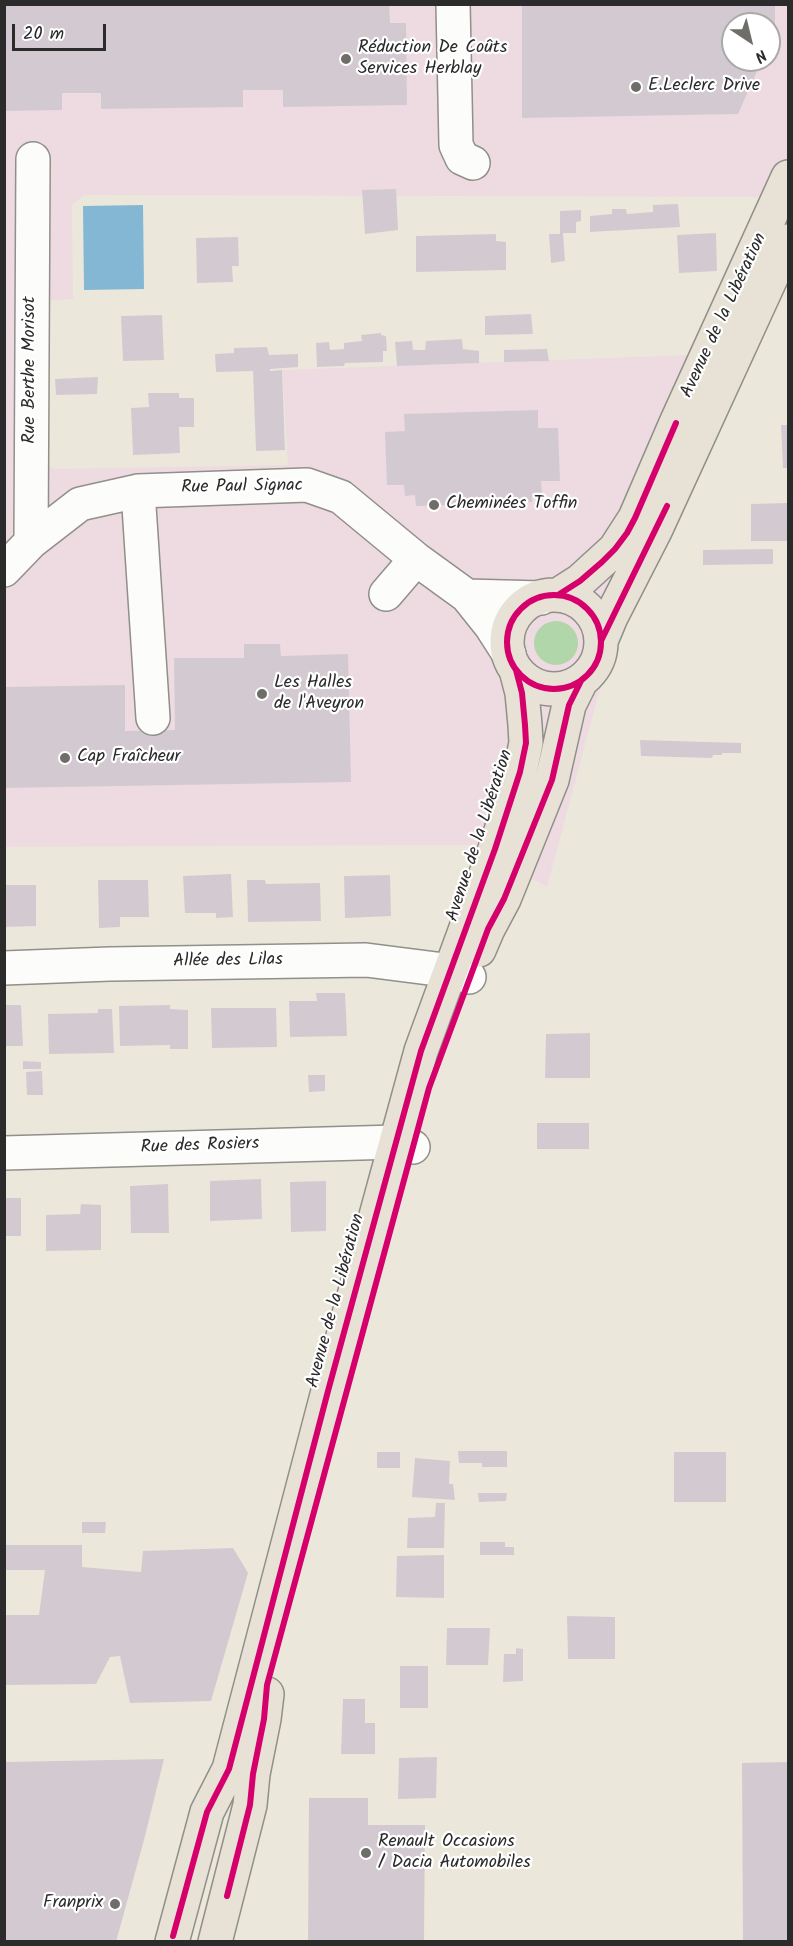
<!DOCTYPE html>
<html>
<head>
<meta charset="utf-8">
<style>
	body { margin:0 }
	#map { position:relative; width:793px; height:1946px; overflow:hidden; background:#ebe8db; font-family:Kalam,sans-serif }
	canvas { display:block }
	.frame { position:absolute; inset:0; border:6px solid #2b2b2b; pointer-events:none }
	.north { position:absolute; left:721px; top:12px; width:60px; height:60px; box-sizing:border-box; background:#fff; border:2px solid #aaa; border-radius:50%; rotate:145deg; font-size:16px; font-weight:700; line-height:24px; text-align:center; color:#2b2b2b }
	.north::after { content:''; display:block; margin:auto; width:21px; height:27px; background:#6e6d69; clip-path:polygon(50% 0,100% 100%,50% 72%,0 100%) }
	.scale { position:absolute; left:12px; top:24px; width:94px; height:27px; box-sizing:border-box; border:3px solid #2b2b2b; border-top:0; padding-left:8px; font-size:18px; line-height:21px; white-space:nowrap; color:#2b2b2b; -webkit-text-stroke:4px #fff; paint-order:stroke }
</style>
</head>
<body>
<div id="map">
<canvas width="793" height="1946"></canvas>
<div class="frame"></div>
<div class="north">N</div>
<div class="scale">20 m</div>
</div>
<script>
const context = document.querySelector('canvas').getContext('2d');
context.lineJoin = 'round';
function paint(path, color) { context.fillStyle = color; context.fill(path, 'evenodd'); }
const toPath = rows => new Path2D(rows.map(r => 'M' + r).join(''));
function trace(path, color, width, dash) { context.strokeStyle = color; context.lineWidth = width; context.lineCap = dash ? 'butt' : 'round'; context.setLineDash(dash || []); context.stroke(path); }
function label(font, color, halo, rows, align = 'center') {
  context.font = font + ' Kalam,sans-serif'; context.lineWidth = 4.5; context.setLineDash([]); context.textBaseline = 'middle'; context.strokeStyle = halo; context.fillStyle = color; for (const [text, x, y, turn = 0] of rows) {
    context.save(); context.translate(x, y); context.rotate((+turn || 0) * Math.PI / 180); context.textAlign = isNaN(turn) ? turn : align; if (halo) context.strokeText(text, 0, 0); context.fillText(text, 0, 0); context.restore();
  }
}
const built = toPath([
	[4,5,788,5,788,197,92,195,85,195,72,205,73,299,47,301,42,457,53,469,288,465,282,370,689,355,547,887,472,845,5,847],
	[733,24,769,24,769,60,733,60]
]);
const green = toPath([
	'534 643a22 22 0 1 1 44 0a22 22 0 1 1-44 0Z'
]);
const water = toPath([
	[143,205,144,289,84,290,83,206]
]);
const building = toPath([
	[4,4,389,4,390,23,406,23,407,105,283,107,283,90,243,90,243,107,101,109,101,93,62,93,62,110,4,111],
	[522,4,775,4,775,30,769,44,769,24,733,24,733,60,762,60,738,114,522,118],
	[396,189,398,230,365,234,362,190],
	[678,204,680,227,590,232,590,216,612,214,612,209,626,209,627,214,653,212,653,205],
	[581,210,581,221,576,222,576,233,563,233,565,261,551,263,549,234,560,234,560,211],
	[716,233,717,271,679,273,677,235],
	[496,234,496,241,506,242,506,270,416,272,416,236],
	[238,237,239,266,232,266,233,282,197,283,196,238],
	[531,314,533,334,485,335,485,316],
	[162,315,164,360,123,361,121,316],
	[381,333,381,335,386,336,387,351,383,351,383,362,345,363,344,366,317,367,316,343,329,342,330,350,344,349,344,343,362,341,361,335],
	[462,339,463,349,479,351,479,363,397,366,395,342,412,341,413,350,425,350,426,341],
	[267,347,269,355,298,354,298,367,270,369,270,371,282,370,285,450,256,451,253,371,216,372,215,354,234,353,234,348],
	[547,349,549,361,504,362,504,350],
	[98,377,97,394,56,395,55,379],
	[148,393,179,393,179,398,194,398,194,427,179,427,180,453,133,455,131,408,149,407],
	[538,410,538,428,558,428,560,481,541,481,542,493,532,493,532,502,416,506,415,495,405,496,404,485,387,485,385,432,405,431,404,414],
	[781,425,788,425,788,468,783,468],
	[788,503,788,541,751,541,751,504],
	[773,549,773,564,703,565,703,550],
	[244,644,280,644,281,656,348,654,351,782,4,788,4,687,125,685,125,731,175,730,174,658,244,658],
	[640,740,741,743,741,753,722,753,722,755,713,755,712,758,641,756],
	[231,874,233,917,216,918,216,913,185,913,183,876],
	[390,875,391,916,345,918,344,876],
	[98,880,148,880,149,917,120,917,120,927,99,928],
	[247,880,265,880,266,884,320,883,321,921,248,922],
	[5,885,36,885,36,926,5,927],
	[316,993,345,993,347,1036,290,1037,289,1001,317,1001],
	[4,1005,21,1005,23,1046,4,1046],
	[170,1005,170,1009,188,1010,188,1049,170,1049,170,1045,120,1046,119,1006],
	[211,1008,276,1008,277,1047,212,1048],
	[98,1009,112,1009,114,1053,49,1054,48,1014,98,1013],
	[590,1033,590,1078,545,1078,546,1034],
	[23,1061,41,1062,41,1069,23,1069],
	[42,1071,43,1095,27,1095,26,1072],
	[308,1075,325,1075,325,1091,309,1092],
	[537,1123,589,1123,589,1149,537,1149],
	[261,1179,262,1219,210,1221,210,1181],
	[326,1181,326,1231,291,1232,290,1182],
	[168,1184,169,1233,131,1233,130,1186],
	[4,1198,21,1198,21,1236,4,1236],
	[81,1204,101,1205,101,1250,46,1251,46,1215,80,1214],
	[458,1451,507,1451,507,1467,482,1467,482,1463,459,1463],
	[377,1452,400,1452,400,1468,377,1468],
	[674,1452,726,1452,726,1502,674,1502],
	[415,1458,450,1461,449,1484,453,1484,455,1500,412,1497],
	[478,1493,507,1493,506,1501,479,1502],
	[436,1503,445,1503,444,1548,407,1548,408,1518,435,1517],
	[82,1522,106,1522,105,1533,82,1533],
	[480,1542,505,1542,505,1547,514,1547,514,1555,480,1555],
	[4,1545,82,1545,82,1567,141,1572,143,1551,233,1548,248,1573,211,1701,130,1703,120,1656,110,1657,96,1684,4,1685,4,1615,39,1615,45,1570,4,1570],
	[444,1555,444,1598,396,1597,397,1556],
	[567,1616,615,1617,615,1659,568,1659],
	[447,1628,490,1628,488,1665,446,1665],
	[516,1648,523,1649,523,1681,503,1682,504,1654,516,1654],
	[400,1666,428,1666,428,1708,400,1708],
	[343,1699,365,1699,365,1723,375,1723,375,1754,341,1754],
	[437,1757,436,1798,398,1799,399,1758],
	[164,1759,144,1840,116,1942,4,1942,4,1762],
	[788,1762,788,1942,743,1942,742,1763],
	[309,1798,368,1798,368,1825,425,1825,424,1942,308,1942]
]);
const minor = toPath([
	[453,4,456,145,462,158,473,163],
	[138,491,153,718],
	[31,542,80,504,138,491,307,485,341,497,416,559,467,596,491,626,509,654],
	[4,570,31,542,33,159],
	[386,594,416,559],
	[467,596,541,598],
	[4,968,110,964,366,960,452,971,469,977],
	[4,1153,396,1142,413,1147]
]);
const major = toPath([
	[558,595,580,581,615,549,635,518,676,423,788,177],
	'507 642a47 47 0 1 1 94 0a47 47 0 1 1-94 0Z',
	[601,641,611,617,656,529,788,241],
	[479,950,488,929,504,899,552,780,569,705,581,681],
	[172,1942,207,1812,229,1769,328,1391,421,1051,495,849,520,772,526,743,525,725,522,693,516,670],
	[215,1942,250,1805,253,1774,264,1719,267,1694]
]);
const cycleway = toPath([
	[558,595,580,581,602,562,615,549,627,533,635,518,676,423],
	'507 642a47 47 0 1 1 94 0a47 47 0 1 1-94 0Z',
	[601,641,667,506],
	[227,1896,250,1805,253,1774,264,1719,267,1685,429,1088,488,929,504,899,552,780,569,705,581,681],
	[173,1936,207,1812,229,1769,328,1391,421,1051,495,849,520,772,526,743,525,725,522,693,516,670]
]);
const markers = [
	[346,59,6,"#6e6d69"],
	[636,87,6,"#6e6d69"],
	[434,505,6,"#6e6d69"],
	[262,694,6,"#6e6d69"],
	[65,758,6,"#6e6d69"],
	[366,1853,6,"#6e6d69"],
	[115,1904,6,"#6e6d69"]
];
const poiNames = [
	["Réduction De Coûts",358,49],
	["Services Herblay",358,70],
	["E.Leclerc Drive",648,87],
	["Cheminées Toffin",446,505],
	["Les Halles",274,684],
	["de l'Aveyron",274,705],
	["Cap Fraîcheur",77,758],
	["Renault Occasions",378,1843],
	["/ Dacia Automobiles",378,1864],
	["Franprix",103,1904,"right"]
];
const streetNames = [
	["Avenue de la Libération",725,316,-65],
	["Rue Berthe Morisot",31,370,-90],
	["Rue Paul Signac",242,488,-1],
	["Avenue de la Libération",481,836,-72],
	["Allée des Lilas",228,962,-1],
	["Rue des Rosiers",200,1147,-2],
	["Avenue de la Libération",337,1301,-75]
];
paint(built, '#eddbe1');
paint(green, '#b1d6aa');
paint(water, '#83b7d3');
paint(building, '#d3cad1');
trace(minor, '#918f89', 36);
trace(major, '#918f89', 36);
trace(minor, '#fcfcfa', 33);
trace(major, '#e7e2d5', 33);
trace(cycleway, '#d6006c', 6);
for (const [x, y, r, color] of markers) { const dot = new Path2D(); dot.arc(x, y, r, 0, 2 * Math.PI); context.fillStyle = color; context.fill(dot); trace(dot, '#fff', 2); }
label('18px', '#2b2b2b', '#fff', poiNames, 'left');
label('18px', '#2b2b2b', '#fff', streetNames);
</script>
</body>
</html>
